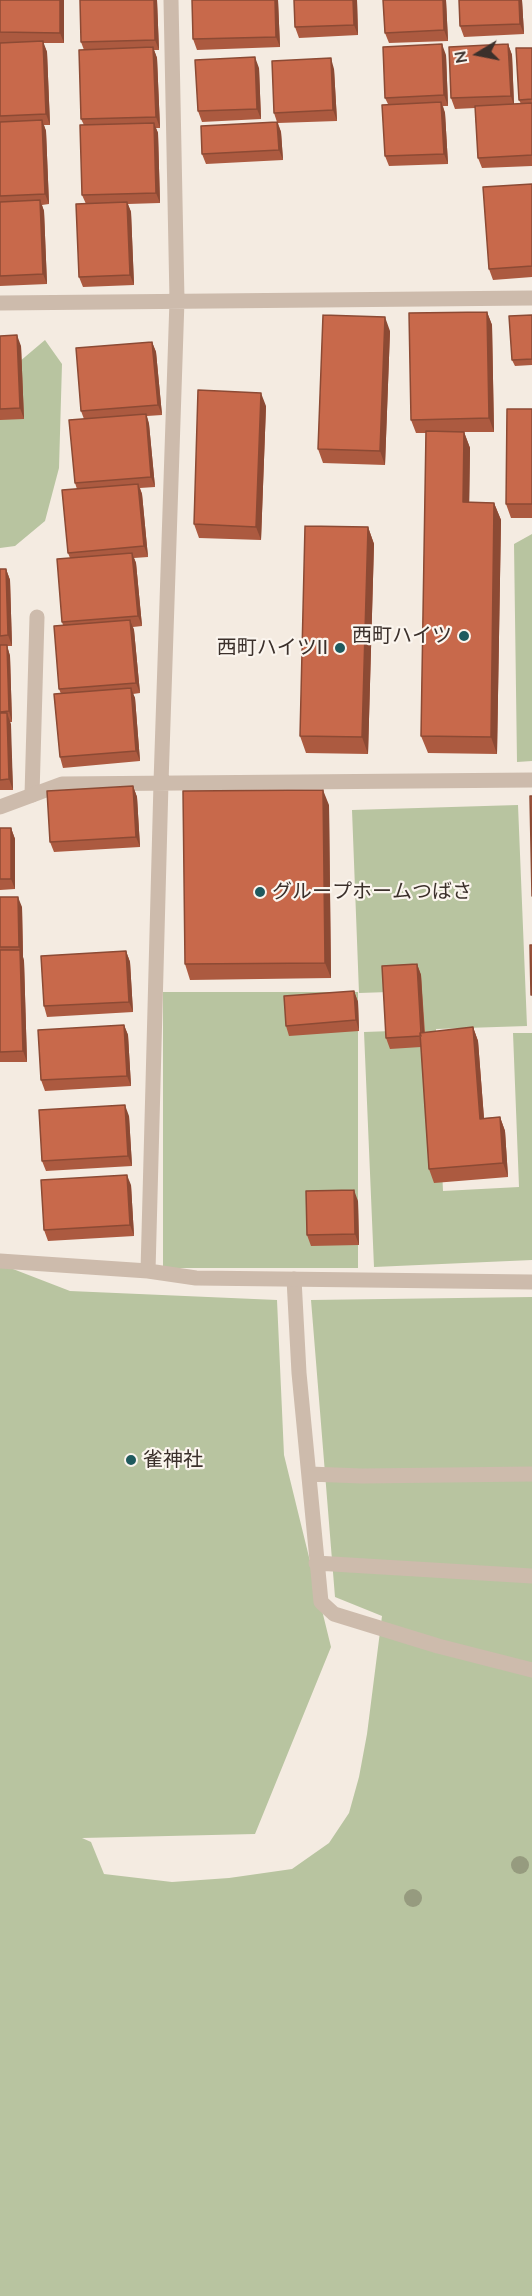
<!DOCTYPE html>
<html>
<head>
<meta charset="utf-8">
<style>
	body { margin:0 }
	#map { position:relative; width:532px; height:2296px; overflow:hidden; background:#f4ebe1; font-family:Lato,sans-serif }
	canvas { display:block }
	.north { position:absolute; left:448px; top:24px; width:60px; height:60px; -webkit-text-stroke:4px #fbf5ee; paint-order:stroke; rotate:260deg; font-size:16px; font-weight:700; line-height:24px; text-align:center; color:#3b302b }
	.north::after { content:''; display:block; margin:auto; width:21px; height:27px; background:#3b302b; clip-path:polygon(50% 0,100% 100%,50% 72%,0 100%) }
</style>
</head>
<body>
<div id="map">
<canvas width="532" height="2296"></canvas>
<div class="north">N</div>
</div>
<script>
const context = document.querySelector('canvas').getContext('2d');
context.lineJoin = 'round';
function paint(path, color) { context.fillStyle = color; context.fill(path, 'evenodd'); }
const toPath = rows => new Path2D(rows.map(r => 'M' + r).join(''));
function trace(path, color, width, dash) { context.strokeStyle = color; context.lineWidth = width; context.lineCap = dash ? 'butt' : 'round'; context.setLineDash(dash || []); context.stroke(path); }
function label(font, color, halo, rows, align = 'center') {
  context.font = font + ' Lato,"Noto Sans JP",sans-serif'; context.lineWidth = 4.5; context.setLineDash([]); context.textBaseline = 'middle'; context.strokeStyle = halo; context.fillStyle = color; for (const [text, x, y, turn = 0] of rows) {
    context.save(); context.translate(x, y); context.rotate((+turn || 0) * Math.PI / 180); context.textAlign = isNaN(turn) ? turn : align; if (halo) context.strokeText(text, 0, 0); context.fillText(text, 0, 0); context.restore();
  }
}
const green = toPath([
	[45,340,62,364,59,468,45,521,15,546,0,548,0,394,19,362],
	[532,534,532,761,517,762,514,544],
	[518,805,527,1026,436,1029,443,1191,519,1187,513,1033,532,1033,532,1260,374,1267,364,1032,421,1030,419,991,359,993,352,810],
	[163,992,358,992,358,1268,163,1268],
	[0,1264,70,1291,277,1300,284,1455,331,1647,255,1834,82,1838,91,1842,104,1874,172,1882,229,1878,292,1869,329,1843,349,1813,359,1777,367,1734,382,1616,335,1597,311,1300,532,1297,532,2296,0,2296]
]);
const service = toPath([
	[32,795,37,617],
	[294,1279,299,1373,321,1602,334,1614,438,1646,532,1670],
	[309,1474,362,1476,532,1474],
	[316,1563,532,1576]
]);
const minor = toPath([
	[0,303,532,298],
	[0,807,62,784,532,780],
	[0,1261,148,1271,196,1278,532,1282],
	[148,1271,161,783,177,300,171,0]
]);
const trees = [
	[520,1865],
	[413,1898]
];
const wall = toPath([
	[0,0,64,0,64,43,43,43,47,52,50,125,44,125,46,131,49,204,42,205,44,211,47,284,0,286],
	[157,0,159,50,154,50,157,58,160,128,156,128,158,133,160,203,128,204,131,212,134,285,83,287,79,277,86,204,82,195,84,125,81,119,84,50,81,42],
	[192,0,278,0,280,47,197,50,193,39],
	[294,0,357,0,358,35,299,38,295,27],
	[383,0,446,0,448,41,389,43,385,33],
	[459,0,522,0,524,34,464,37,460,26],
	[508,44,512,55,514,104,521,104,519,100,532,48,532,166,482,168,478,158,475,108,455,109,451,98],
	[446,55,448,106,443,106,445,113,448,164,389,166,385,156,388,104,385,98],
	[259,68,261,119,202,122,198,111],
	[334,69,337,121,278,123,281,132,283,160,206,164,202,154,277,122,274,113],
	[532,184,532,277,493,280,489,269],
	[487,312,492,325,494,432,464,432,470,448,469,502,494,503,501,520,497,754,428,753,421,736,426,433,416,433,411,420],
	[532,315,532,365,515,366,512,360],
	[390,331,385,465,323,463,318,449],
	[0,336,21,346,24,419,0,420],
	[152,342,156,352,162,415,147,416,149,424,155,487,140,488,142,494,148,557,134,558,136,563,142,626,133,627,134,630,140,693,133,694,135,698,140,761,63,768,60,757,61,694,59,689,63,625,62,622,70,558,68,553,77,489,75,483,84,419,81,411],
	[266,406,261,540,199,538,194,524],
	[532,409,532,518,511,518,506,504],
	[368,527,374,544,368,754,306,753,300,736],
	[0,569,6,569,10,580,12,646,7,646,10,656,12,722,10,722,13,790,0,790],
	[133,786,137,797,140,847,54,852,50,842],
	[329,805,331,978,190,980,185,964],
	[0,828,11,828,15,839,15,889,0,890],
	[0,897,22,907,23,957,24,961,27,1062,0,1062],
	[126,951,130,962,133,1012,47,1017,44,1006],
	[417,964,421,975,425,1033,473,1027,478,1041,484,1118,500,1117,505,1131,508,1177,434,1183,429,1169,421,1047,390,1049,386,1038],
	[354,991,358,1002,359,1031,289,1036,286,1026],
	[124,1025,128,1035,131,1086,45,1091,41,1080],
	[129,1116,132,1166,46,1171,42,1161],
	[131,1185,134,1236,48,1241,44,1230],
	[358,1201,359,1245,311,1246,307,1235]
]);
const shadedWall = toPath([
	[60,0,64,0,64,43,60,33],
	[154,0,157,0,159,50,155,40],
	[275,0,278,0,280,47,276,37],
	[353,0,357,0,358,35,354,25],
	[443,0,446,0,448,41,444,30],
	[519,0,522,0,524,34,520,24],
	[43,41,47,52,50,125,46,114],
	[442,44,446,55,448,106,444,95],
	[508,44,512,55,514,106,511,96],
	[153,47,157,58,160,128,156,117],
	[255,57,259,68,261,119,257,109],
	[331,58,334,69,337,121,333,110],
	[441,102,445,113,448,164,444,154],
	[42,120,46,131,49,204,45,194],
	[277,122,281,132,283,160,279,150],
	[154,123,158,133,160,203,156,193],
	[40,200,44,211,47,284,43,274],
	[127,202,131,212,134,285,130,275],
	[487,312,492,325,494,432,489,418],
	[385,317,390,331,385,465,380,451],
	[17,335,21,346,24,419,20,408],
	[152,342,156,352,162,415,158,405],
	[261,393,266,406,261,540,256,527],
	[146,414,149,424,155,487,151,477],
	[464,432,470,448,469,519,463,502],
	[138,484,142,494,148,557,144,546],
	[494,503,501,520,497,754,491,737],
	[368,527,374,544,368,754,362,737],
	[132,553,136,563,142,626,138,616],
	[6,569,10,580,12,646,8,635],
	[130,620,134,630,140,693,136,683],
	[7,645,10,656,12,722,9,711],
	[131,688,135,698,140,761,136,751],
	[7,713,11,724,13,790,9,779],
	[133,786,137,797,140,847,136,837],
	[323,790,329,805,331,978,325,963],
	[11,828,15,839,15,889,11,879],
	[18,897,22,907,23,957,24,961,27,1062,23,1051,20,950,19,947],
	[126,951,130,962,133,1012,129,1002],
	[417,964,421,975,425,1047,422,1036],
	[354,991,358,1002,359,1031,356,1020],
	[124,1025,128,1035,131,1086,127,1076],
	[473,1027,478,1041,485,1132,480,1119],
	[125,1105,129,1116,132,1166,128,1156],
	[500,1117,505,1131,508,1177,503,1163],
	[127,1175,131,1185,134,1236,130,1225],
	[354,1190,358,1201,359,1245,355,1234]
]);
const building = toPath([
	[0,0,60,0,60,33,0,32,0,0],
	[80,0,154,0,155,40,81,42,80,0],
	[192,0,275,0,276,37,193,39,192,0],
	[294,0,353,0,354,25,295,27,294,0],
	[383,0,443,0,444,30,385,33,383,0],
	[459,0,519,0,520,24,460,26,459,0],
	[43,41,46,114,0,116,0,43,43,41],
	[442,44,444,95,385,98,383,47,442,44],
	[508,44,511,96,451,98,449,47,508,44],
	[153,47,156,117,81,119,79,50,153,47],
	[516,48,532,48,532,99,519,100,516,48],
	[255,57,257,109,198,111,195,60,255,57],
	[331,58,333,110,274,113,272,61,331,58],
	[441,102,444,154,385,156,382,105,441,102],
	[532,103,532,155,478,158,475,106,532,103],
	[42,120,45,194,0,196,0,122,42,120],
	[277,122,279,150,202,154,201,126,277,122],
	[154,123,156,193,82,195,80,125,154,123],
	[532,184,532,266,489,269,483,187,532,184],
	[40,200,43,274,0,276,0,202,40,200],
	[127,202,130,275,79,277,76,204,127,202],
	[487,312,489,418,411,420,409,313,487,312],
	[323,315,385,317,380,451,318,449,323,315],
	[532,315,532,359,512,360,509,316,532,315],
	[17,335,20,408,0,409,0,336,17,335],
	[152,342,158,405,81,411,76,348,152,342],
	[198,390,261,393,256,527,194,524,198,390],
	[507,409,532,409,532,504,506,504,507,409],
	[146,414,151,477,75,483,69,420,146,414],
	[426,431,464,432,463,502,494,503,491,737,421,736,426,431],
	[138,484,144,546,68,553,62,490,138,484],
	[305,526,368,527,362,737,300,736,305,526],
	[132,553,138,616,62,622,57,559,132,553],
	[0,569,6,569,8,635,0,636,0,569],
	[130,620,136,683,59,689,54,626,130,620],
	[0,645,7,645,9,711,0,712,0,645],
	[131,688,136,751,60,757,54,694,131,688],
	[0,713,7,713,9,779,0,780,0,713],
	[133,786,136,837,50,842,47,791,133,786],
	[323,790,325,963,185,964,183,791,323,790],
	[530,796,532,796,532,896,530,796],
	[0,828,11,828,11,879,0,879,0,828],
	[0,897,18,897,19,947,0,947,0,897],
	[530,945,532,945,532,995,531,995,530,945],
	[0,950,20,950,23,1051,0,1052,0,950],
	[126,951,129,1002,44,1006,41,956,126,951],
	[417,964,421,1033,420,1033,421,1036,386,1038,382,966,417,964],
	[354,991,356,1020,286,1026,284,996,354,991],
	[124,1025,127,1076,41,1080,38,1030,124,1025],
	[473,1027,480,1119,500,1117,503,1163,429,1169,420,1033,473,1027],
	[125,1105,128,1156,42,1161,39,1110,125,1105],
	[127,1175,130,1225,44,1230,41,1180,127,1175],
	[354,1190,355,1234,307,1235,306,1191,354,1190]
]);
const markers = [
	[464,636,6,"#1f5a5e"],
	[340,648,6,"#1f5a5e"],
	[260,892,6,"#1f5a5e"],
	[131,1460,6,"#1f5a5e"]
];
const poiNames = [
	["西町ハイツ",452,636],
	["西町ハイツII",328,648],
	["グループホームつばさ",272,892,"left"],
	["雀神社",143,1460,"left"]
];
paint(green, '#b8c4a0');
trace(service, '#cdbbac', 15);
trace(minor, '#cdbbac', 15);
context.fillStyle = '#969b7f';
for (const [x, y] of trees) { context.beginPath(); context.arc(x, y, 9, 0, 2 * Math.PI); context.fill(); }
paint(wall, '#ac5a40');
paint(shadedWall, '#8c4a34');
paint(building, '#c8694b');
trace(building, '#8c4a34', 1.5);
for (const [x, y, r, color] of markers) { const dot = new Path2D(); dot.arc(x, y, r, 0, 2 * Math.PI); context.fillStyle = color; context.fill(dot); trace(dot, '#fbf5ee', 2); }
label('20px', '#3b302b', '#fbf5ee', poiNames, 'right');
</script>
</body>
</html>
